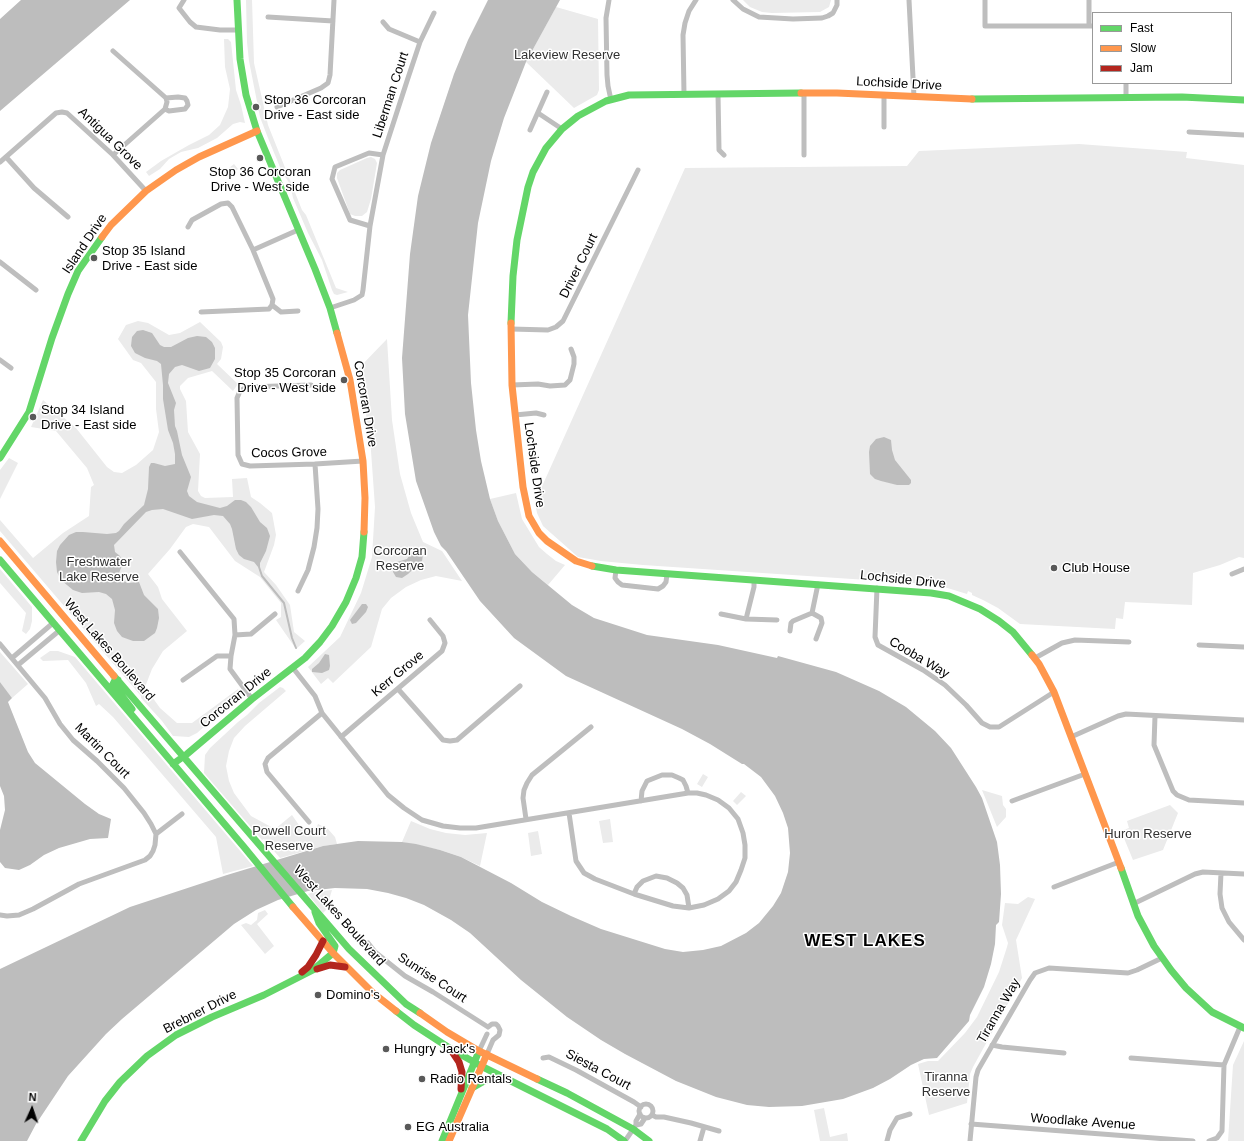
<!DOCTYPE html>
<html>
<head>
<meta charset="utf-8">
<style>
	body { margin:0 }
	#map { position:relative; width:1244px; height:1141px; overflow:hidden; background:#fff; font-family:Arial,sans-serif }
	canvas { display:block }
	.legend { position:absolute; left:1092px; top:12px; width:140px; height:72px; box-sizing:border-box; background:#fff; border:1px solid #999; margin:0; padding:5px 7px; list-style:none; font-size:12px; color:#000 }
	.legend li { display:flex; align-items:center; gap:8px; height:20px }
	.legend b { width:20px; border:1px solid #999 }
	.north { position:absolute; left:12px; top:1089px; width:40px; height:40px; -webkit-text-stroke:3px #fff; paint-order:stroke; rotate:3deg; font-size:11px; font-weight:700; line-height:16px; text-align:center; color:#000 }
	.north::after { content:''; display:block; margin:auto; width:14px; height:18px; background:#000; clip-path:polygon(50% 0,100% 100%,50% 72%,0 100%) }
</style>
</head>
<body>
<div id="map">
<canvas width="1244" height="1141"></canvas>
<ul class="legend">
<li><b style="height:5px;background:#63d668"></b>Fast</li>
<li><b style="height:5px;background:#ff974d"></b>Slow</li>
<li><b style="height:5px;background:#b3261e"></b>Jam</li>
</ul>
<div class="north">N</div>
</div>
<script>
const context = document.querySelector('canvas').getContext('2d');
context.lineJoin = 'round';
function paint(path, color) { context.fillStyle = color; context.fill(path, 'evenodd'); }
const toPath = rows => new Path2D(rows.map(r => 'M' + r).join(''));
function trace(path, color, width, dash) { context.strokeStyle = color; context.lineWidth = width; context.lineCap = dash ? 'butt' : 'round'; context.setLineDash(dash || []); context.stroke(path); }
function label(font, color, halo, rows, align = 'center') {
  context.font = font + ' Arial,sans-serif'; context.lineWidth = 3; context.setLineDash([]); context.textBaseline = 'middle'; context.strokeStyle = halo; context.fillStyle = color; for (const [text, x, y, turn = 0] of rows) {
    context.save(); context.translate(x, y); context.rotate((+turn || 0) * Math.PI / 180); context.textAlign = isNaN(turn) ? turn : align; if (halo) context.strokeText(text, 0, 0); context.fillText(text, 0, 0); context.restore();
  }
}
const green = toPath([
	[246,0,252,0,254,63,268,125,302,210,306,215,336,288,348,292,337,295,334,294,332,290,322,260,308,233,293,198,290,184,282,172,268,138,260,117,249,61,247,42],
	[743,0,831,0,829,7,820,12,772,13,762,12,750,7],
	[556,7,598,19,599,90,597,95,574,108,526,62],
	[224,39,228,39,231,42,236,90,241,105,245,123,240,122,233,124,217,138,198,148,181,152,169,159,160,169,149,176,146,172,161,161,189,145,209,135,220,125,228,107,230,89,225,67],
	[355,109,358,115,346,120,343,114],
	[1079,144,1187,152,1186,158,1244,165,1244,558,1239,557,1220,565,1193,573,1192,605,1125,602,1123,619,1116,618,1115,629,1020,624,998,608,983,600,972,595,972,593,968,591,967,594,941,586,927,584,643,565,601,561,578,557,543,526,537,513,535,502,685,168,907,166,919,151],
	[371,157,375,159,377,163,371,199,367,212,362,216,355,216,350,214,337,178,337,173,340,170,367,158],
	[234,164,238,169,228,177,224,172],
	[138,321,148,323,169,335,180,333,200,322,221,342,223,347,221,359,217,364,238,384,233,391,212,371,188,378,180,386,180,389,186,401,188,432,200,454,198,491,201,496,205,498,233,497,232,479,247,478,251,497,260,503,272,513,276,535,274,545,264,572,276,585,290,605,294,632,305,641,296,649,276,620,281,617,281,603,260,577,235,561,209,527,193,524,186,527,170,549,148,574,158,587,162,599,187,631,163,651,152,669,145,687,160,708,177,723,192,723,238,689,242,696,227,707,197,733,189,737,173,736,162,721,141,698,141,696,0,531,0,520,33,558,63,533,89,516,91,487,94,485,87,468,56,431,31,427,43,400,76,428,107,467,114,472,122,473,136,465,153,450,159,432,156,409,156,382,141,363,133,360,118,339,126,325],
	[387,339,392,420,400,474,411,513,423,542,442,551,462,581,436,576,421,580,406,587,391,598,382,609,371,647,333,683,328,678,321,684,308,667,340,637,361,593,372,557,375,507,370,437,358,369],
	[9,458,18,463,0,499,0,470],
	[516,493,522,519,539,547,547,554,556,561,565,565,548,585,532,572,515,554,498,521,490,499],
	[0,569,32,607,32,621,30,629,26,634,22,631,26,613,0,583],
	[50,651,58,651,75,657,253,866,223,874,216,837,113,717,99,704,96,706,86,683,68,660,43,661,40,658],
	[0,652,28,684,12,698,0,682],
	[280,687,283,688,286,691,245,726,234,738,229,751,226,766,229,781,234,793,251,816,275,829,292,815,301,828,307,831,316,829,318,824,328,829,335,837,337,844,323,846,280,858,264,839,262,840,204,773,205,755,210,748,238,722,247,715,259,703],
	[703,774,708,777,702,787,697,784],
	[982,790,1002,796,1003,805,1006,809,1006,817,997,827],
	[741,792,746,796,737,805,733,801],
	[1170,805,1178,813,1163,850,1133,860,1121,831,1129,828,1127,821],
	[610,819,613,842,603,843,599,821],
	[411,821,430,829,446,833,465,835,487,833,480,866,461,857,440,850,402,842],
	[538,831,542,854,531,856,528,833],
	[332,890,326,910,323,913,308,894,314,892],
	[1028,897,1035,899,1016,940,1022,978,973,1067,970,1074,967,1103,929,1115,918,1064,928,1061,938,1061,965,1033,977,1017,999,972,1007,947,1008,943,1002,925,1005,903,1018,904],
	[265,910,268,914,257,924,274,946,265,954,241,925,246,923,251,925,257,920,258,913],
	[1244,1041,1244,1141,1228,1141,1233,1065],
	[824,1108,830,1137,847,1133,848,1141,820,1141,814,1110]
]);
const water = toPath([
	[21,0,130,0,0,111,0,19],
	[488,0,560,0,526,62,504,118,491,161,478,223,468,315,471,383,476,430,481,461,490,499,498,521,515,554,532,572,572,605,594,618,647,635,718,645,777,658,778,656,836,672,879,691,906,707,935,731,951,748,976,787,982,798,997,842,1000,865,1001,894,999,922,996,925,995,944,991,964,984,987,970,1015,969,1021,937,1058,924,1059,911,1065,890,1079,873,1088,843,1099,802,1106,769,1107,747,1105,716,1097,676,1081,625,1054,601,1040,567,1017,521,980,470,933,451,920,424,905,406,898,388,893,367,889,335,888,308,891,278,900,256,910,234,924,122,1019,106,1034,68,1076,36,1124,27,1141,0,1141,0,969,130,907,227,875,323,846,358,841,402,842,416,844,440,850,461,857,511,883,542,902,571,916,601,929,665,949,683,952,703,950,721,946,746,933,759,923,773,906,781,893,788,872,790,853,788,828,783,813,775,796,761,777,744,764,742,764,710,744,682,729,566,676,514,638,480,601,446,551,441,546,434,532,416,481,405,414,402,358,410,254,418,196,431,143,454,74,468,40],
	[143,330,152,333,160,345,164,347,171,347,188,338,197,336,206,337,212,342,215,348,215,359,210,368,199,371,182,365,175,367,169,374,168,383,176,403,174,410,175,426,177,431,182,455,191,477,187,491,189,496,197,502,220,508,227,506,235,500,241,500,246,502,251,507,260,522,267,528,270,536,266,551,260,563,260,567,258,567,254,562,244,559,239,555,236,549,232,529,230,524,223,516,214,515,192,519,163,509,152,510,146,512,114,545,115,552,120,556,123,563,119,573,122,579,127,583,139,582,144,595,158,609,159,618,157,628,155,633,144,641,133,641,122,637,117,631,114,623,115,610,112,599,106,594,99,592,82,593,73,590,61,580,57,572,56,562,57,551,60,545,69,535,76,532,83,532,107,534,116,533,119,531,124,524,144,505,148,489,149,467,151,463,154,463,165,466,175,464,175,454,173,443,168,430,163,399,163,385,161,364,157,361,145,358,135,353,131,346,132,337,137,331],
	[884,437,891,440,892,450,895,460,911,480,911,483,909,485,897,485,881,481,875,479,870,474,869,452,870,446,876,439],
	[417,549,420,550,423,555,422,561,408,574,402,578,396,577,393,572,394,567,397,562,407,559,413,550],
	[362,604,366,604,368,607,366,612,356,623,352,624,350,620],
	[325,654,329,655,330,666,329,670,322,673,312,672,312,669,319,663],
	[0,682,12,698,8,702,28,752,35,763,85,804,99,814,111,819,108,838,90,839,59,848,44,855,30,865,19,870,5,868,0,862,0,830,5,810,4,796,0,786]
]);
const stream = toPath([
	[259,567,262,576,284,603,292,638,296,648]
]);
const street = toPath([
	[184,0,179,8,190,22,196,27,220,30,238,30],
	[609,0,606,18,607,75,608,86,611,100],
	[733,0,743,9,759,17,793,19,822,18,828,16,833,13,837,5,837,0],
	[909,0,914,97],
	[985,0,985,26,1093,26],
	[1089,0,1089,26],
	[268,17,333,21],
	[383,22,389,29,420,42],
	[113,51,166,98,167,102,165,109,113,155],
	[1126,83,1126,97],
	[684,94,683,35,685,23,689,11,696,0],
	[718,94,719,150,724,155],
	[277,107,321,88,328,83,330,75,334,0],
	[165,109,169,111,185,109,188,105,187,101,185,98,178,97,166,98],
	[538,113,562,129],
	[884,127,884,95],
	[530,130,547,92],
	[1189,132,1244,135],
	[804,155,804,93],
	[6,157,34,188,68,217],
	[0,162,56,113,62,112,67,113,113,155,146,191],
	[370,226,350,220,332,179,335,167,369,153,383,155],
	[188,227,192,220,221,204,228,203,232,207,253,250,298,230],
	[0,262,36,290],
	[272,305,281,312,298,311],
	[330,308,354,300,362,295,363,290,370,226,383,155,407,81,420,42,434,13],
	[201,312,269,309,272,305,273,299,253,250],
	[511,329,548,330,556,327,563,321,638,170],
	[0,360,11,368],
	[311,385,247,387,240,391,237,398,238,455,242,464,250,466,315,464,363,461],
	[512,385,538,384,550,386,565,385,570,380,574,364,574,357,571,349],
	[515,415,536,413,544,415],
	[180,552,234,619,235,635,231,656,230,669,252,699],
	[616,570,615,578,618,582,622,585,658,589,663,586,666,582,667,574],
	[1232,574,1244,569],
	[877,588,875,637,878,645,923,670,945,685,966,705,982,723,990,727,999,727,1054,692],
	[298,591,308,570,314,547,317,528,318,509,315,464],
	[812,613,818,584],
	[721,614,746,619,777,620],
	[746,619,754,587,754,580],
	[790,631,791,623,793,621,812,613,821,618,822,623,816,639],
	[235,635,251,634,275,614],
	[0,644,45,698,60,724,73,740,97,761,124,788,144,813,151,824,156,834,155,845,153,851,150,856,145,860,79,884,33,909,19,915,7,916,0,915],
	[1199,645,1244,647],
	[12,658,53,623],
	[1035,658,1062,643,1075,640,1129,642],
	[18,665,60,630],
	[293,668,315,696,322,713,388,795,404,808,422,820,443,826,460,828,476,828,688,793,697,793,706,795,718,800,729,808,738,819,743,833,745,845,745,858,741,870,736,882,729,891,718,899,704,905,689,908,673,906,634,894,595,879,584,873,576,861,569,813],
	[183,680,217,656,231,656],
	[398,689,443,740,450,741,457,740,520,686],
	[1155,716,1154,745,1173,791,1177,795,1189,800,1244,803],
	[341,737,442,651,445,643,443,636,430,620],
	[1071,737,1118,716,1126,714,1244,720],
	[641,801,642,791,647,781,662,775,672,775,679,778,683,780,686,786,688,793],
	[1012,801,1085,774],
	[526,819,523,798,524,790,527,783,532,775,591,727],
	[309,822,267,772,265,764,268,758,322,713],
	[156,834,182,814],
	[1221,873,1220,894,1222,908,1229,922,1244,940],
	[1054,887,1119,862],
	[634,894,637,887,643,881,656,876,667,878,677,883,683,888,687,895,689,908],
	[1133,904,1195,874,1203,872,1244,874],
	[368,943,375,952,405,976,433,992,488,1027],
	[992,1045,1002,1047,1064,1053],
	[479,1051,487,1034],
	[487,1054,493,1040,499,1035,500,1030,498,1026,496,1024,492,1024,488,1027],
	[543,1058,549,1057,576,1070,634,1102,641,1107],
	[1131,1058,1224,1065],
	'639 1111a7 7 0 1 1 14 0a7 7 0 1 1-14 0Z',
	[652,1115,656,1117,664,1117,691,1123,719,1131],
	[971,1124,1193,1141],
	[636,1125,636,1121,640,1114],
	[625,1141,636,1125,641,1124,645,1118],
	[700,1141,704,1127],
	[887,1141,890,1130,897,1118,910,1114],
	[970,1141,976,1077,978,1070,1030,980,1035,973,1049,968,1128,973,1137,970,1162,958],
	[1209,1141,1217,1138,1222,1131,1224,1065,1240,1027]
]);
const fast = toPath([
	[237,0,240,59,246,95,257,131,315,269,330,308,337,333],
	[972,99,1182,97,1244,100],
	[511,323,513,276,517,240,528,187,533,172,546,148,562,129,578,116,606,101,629,95,801,93],
	[0,458,29,412,52,338,68,294,78,271,102,237],
	[0,560,244,847,293,907],
	[592,566,616,570,931,593,949,596,980,609,999,621,1013,632,1032,655],
	[114,676,349,949,406,1004,420,1013],
	[118,680,115,680,113,684,132,709],
	[173,764,187,754,252,699,305,658,320,642,332,626,346,602,356,578,362,557,364,532],
	[1121,868,1138,916,1154,946,1171,970,1186,988,1212,1012,1244,1028],
	[396,1011,414,1025,451,1049,481,1066,607,1129,624,1141],
	[537,1079,567,1093,633,1129,649,1141],
	[472,1088,486,1080,505,1078],
	[81,1141,105,1101,120,1082,147,1056,176,1035,212,1017,264,995,313,970,333,953,335,946,319,923,315,912],
	[442,1141,479,1051]
]);
const slow = toPath([
	[801,93,837,93,972,99],
	[102,237,111,225,146,191,176,170,199,157,257,131],
	[511,323,512,385,523,487,529,516,539,533,547,541,576,561,592,566],
	[337,333,350,380,363,461,365,498,364,532],
	[0,541,114,676],
	[1032,655,1039,664,1054,692,1121,868],
	[293,907,333,953,372,992,396,1011],
	[420,1013,447,1032,479,1051,537,1079],
	[449,1141,487,1054]
]);
const jam = toPath([
	[317,969,330,965,345,967],
	[302,972,308,967,316,955,323,941],
	[451,1050,459,1062,462,1072,461,1089]
]);
const markers = [
	[256,107,4,"#595959"],
	[260,158,4,"#595959"],
	[94,258,4,"#595959"],
	[344,380,4,"#595959"],
	[33,417,4,"#595959"],
	[1054,568,4,"#595959"],
	[318,995,4,"#595959"],
	[386,1049,4,"#595959"],
	[422,1079,4,"#595959"],
	[408,1127,4,"#595959"]
];
const parkNames = [
	["Lakeview Reserve",567,55],
	["Corcoran",400,551],
	["Reserve",400,566],
	["Freshwater",99,562],
	["Lake Reserve",99,577],
	["Powell Court",289,831],
	["Reserve",289,846],
	["Huron Reserve",1148,834],
	["Tiranna",946,1077],
	["Reserve",946,1092]
];
const streetNames = [
	["Lochside Drive",899,84,3],
	["Liberman Court",391,95,-72],
	["Antigua Grove",110,139,44],
	["Island Drive",85,244,-56],
	["Driver Court",579,266,-64],
	["Corcoran Drive",365,404,80],
	["Cocos Grove",289,453,-1],
	["Lochside Drive",534,465,82],
	["Lochside Drive",903,580,6],
	["West Lakes Boulevard",109,650,49],
	["Cooba Way",919,658,31],
	["Kerr Grove",398,674,-40],
	["Corcoran Drive",236,698,-39],
	["Martin Court",102,751,45],
	["West Lakes Boulevard",339,916,48],
	["Sunrise Court",432,978,33],
	["Tiranna Way",999,1011,-60],
	["Brebner Drive",200,1012,-27],
	["Siesta Court",598,1070,28],
	["Woodlake Avenue",1083,1122,4]
];
const poiNames = [
	["Stop 36 Corcoran",264,100],
	["Drive - East side",264,115],
	["Stop 36 Corcoran",260,172,"center"],
	["Drive - West side",260,187,"center"],
	["Stop 35 Island",102,251],
	["Drive - East side",102,266],
	["Stop 35 Corcoran",336,373,"right"],
	["Drive - West side",336,388,"right"],
	["Stop 34 Island",41,410],
	["Drive - East side",41,425],
	["Club House",1062,568],
	["Domino's",326,995],
	["Hungry Jack's",394,1049],
	["Radio Rentals",430,1079],
	["EG Australia",416,1127]
];
const districtNames = [
	["WEST LAKES",865,941]
];
paint(green, '#ebebeb');
paint(water, '#bdbdbd');
trace(stream, '#bdbdbd', 2);
trace(street, '#bebebe', 5);
trace(fast, '#63d668', 7);
trace(slow, '#ff974d', 7);
trace(jam, '#b3261e', 7);
for (const [x, y, r, color] of markers) { const dot = new Path2D(); dot.arc(x, y, r, 0, 2 * Math.PI); context.fillStyle = color; context.fill(dot); trace(dot, '#fff', 1.5); }
label('13px', '#313131', '#fff', parkNames);
label('13px', '#000', '#fff', streetNames);
label('13px', '#000', '#fff', poiNames, 'left');
context.letterSpacing = '1px';
label('bold 17px', '#000', '#fff', districtNames);
context.letterSpacing = '0px';
</script>
</body>
</html>
